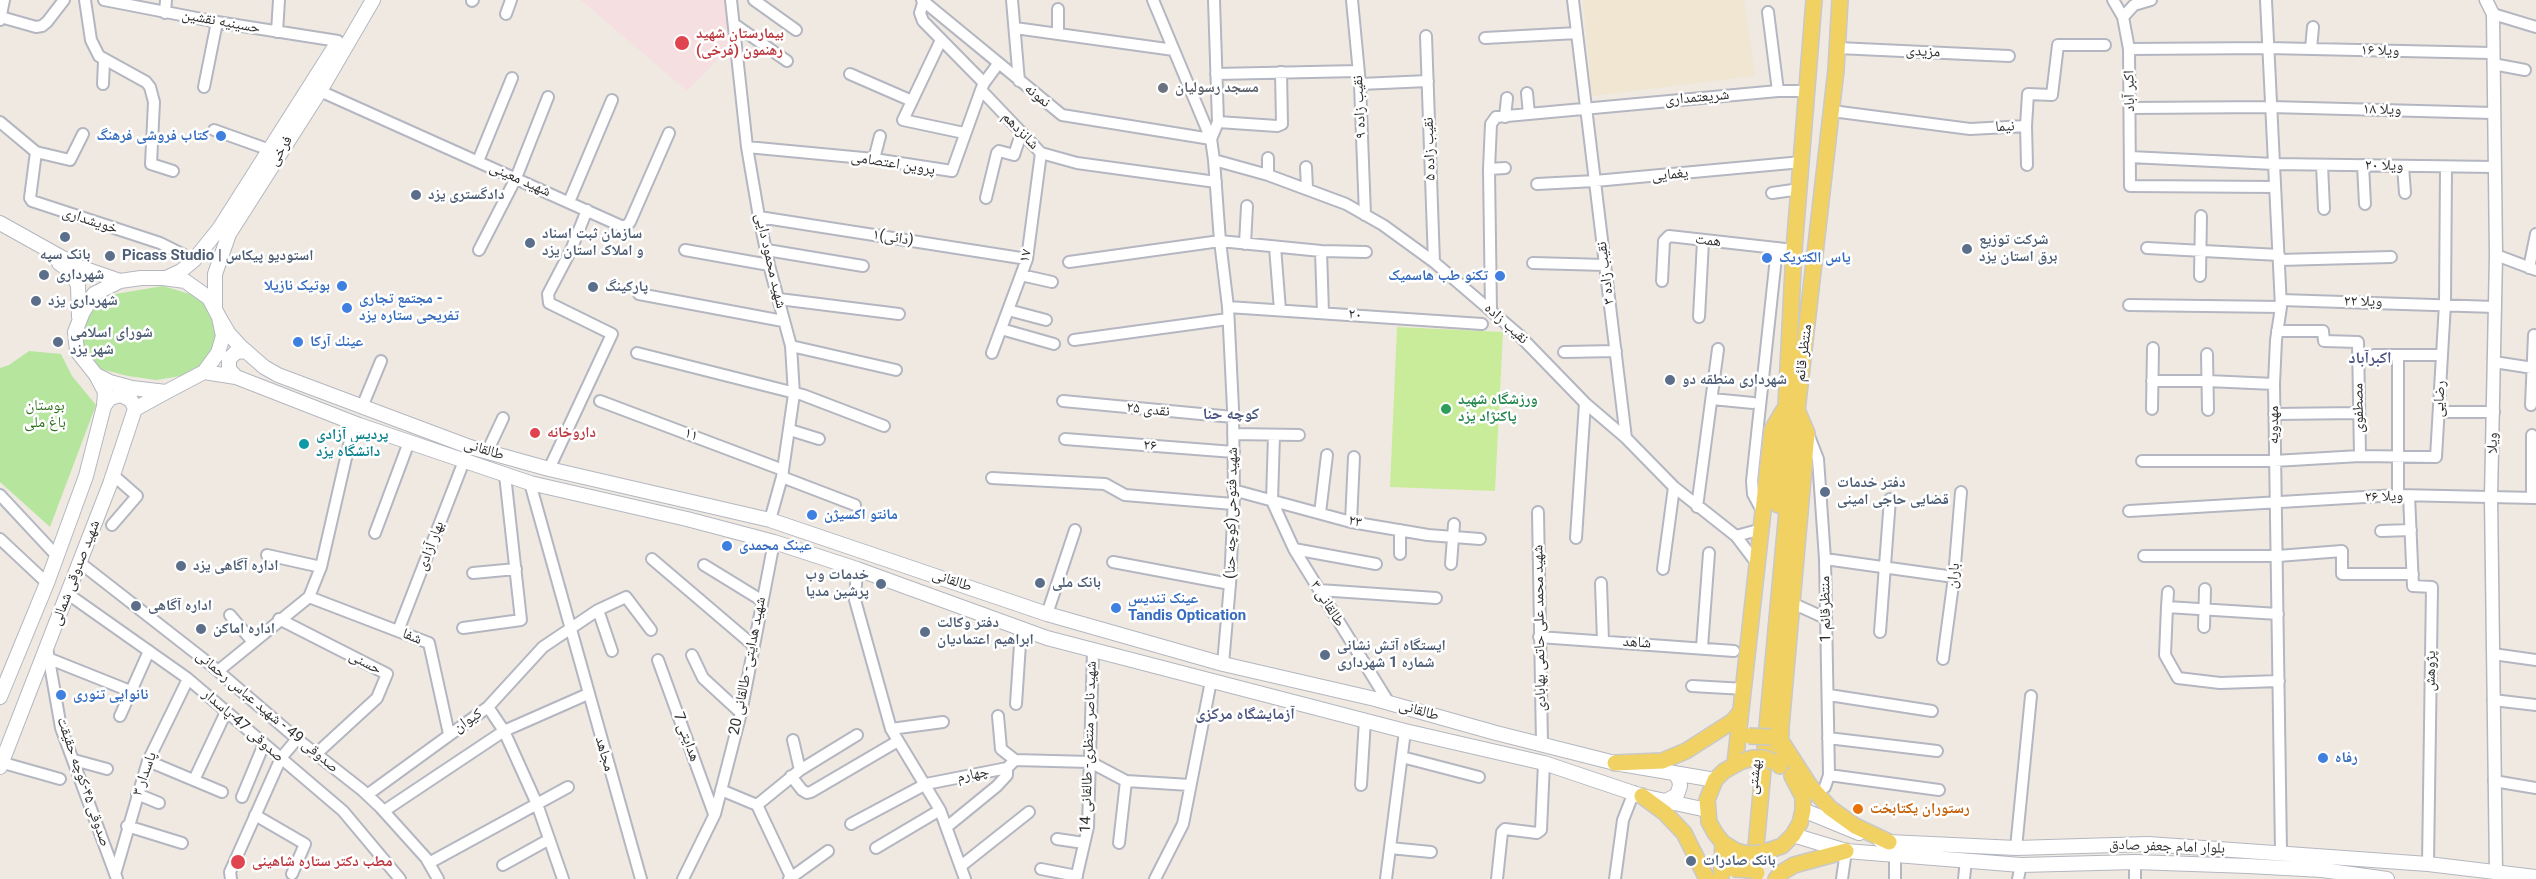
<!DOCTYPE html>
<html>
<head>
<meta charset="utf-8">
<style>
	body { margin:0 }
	canvas { display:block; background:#efe9e1 }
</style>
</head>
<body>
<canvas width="2536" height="879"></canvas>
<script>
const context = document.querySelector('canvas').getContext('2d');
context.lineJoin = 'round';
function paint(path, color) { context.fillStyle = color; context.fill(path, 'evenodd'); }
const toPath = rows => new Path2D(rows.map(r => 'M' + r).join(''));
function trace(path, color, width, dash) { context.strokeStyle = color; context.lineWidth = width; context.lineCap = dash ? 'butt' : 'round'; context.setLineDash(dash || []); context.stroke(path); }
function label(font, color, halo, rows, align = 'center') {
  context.font = font + ' Roboto,"Noto Naskh Arabic",sans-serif'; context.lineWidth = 5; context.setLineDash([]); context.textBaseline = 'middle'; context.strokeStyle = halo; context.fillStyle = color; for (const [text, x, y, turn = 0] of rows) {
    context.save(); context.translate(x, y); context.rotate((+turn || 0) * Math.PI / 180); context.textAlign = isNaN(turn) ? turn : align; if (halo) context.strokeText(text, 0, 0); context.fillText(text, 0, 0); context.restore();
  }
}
const education = toPath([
	[1583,0,1744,0,1755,76,1592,96]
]);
const medical = toPath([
	[581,0,726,0,731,46,687,91]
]);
const green = toPath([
	[163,286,193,295,204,303,211,312,217,338,215,350,199,369,187,375,156,380,128,376,97,368,83,350,82,333,90,314,101,301,115,294],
	[29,351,61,354,72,376,96,405,50,527,0,482,0,368,9,365]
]);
const pitch = toPath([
	[1397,327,1503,332,1495,491,1390,487]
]);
const minor = toPath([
	[85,0,91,40,99,56,146,82,150,87,154,102,151,164,173,171],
	[104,0,217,22,338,41],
	[731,0,747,147,759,217,769,265,791,346,794,394,782,477,770,520],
	[754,0,796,30],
	[922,0,1062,115,1211,139],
	[924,0,920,13,923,21,984,83,981,90,1041,153,1077,163,1216,182],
	[1012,0,1019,81],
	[1153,0,1211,139,1214,160,1220,241,1228,307,1233,409,1234,497,1230,584,1223,664],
	[1352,0,1360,84,1365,215],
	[1573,0,1626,438],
	[2113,0,2123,17,2129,49,2130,186,2275,187],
	[2266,0,2281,307,2276,340,2274,384,2281,852],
	[472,1,473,0],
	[1768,12,1778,91],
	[165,13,166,0],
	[506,14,511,0],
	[2493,14,2536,27],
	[1,17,36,27,42,26,47,22,64,0],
	[2123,17,2134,5,2151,0],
	[0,20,4,0],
	[734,24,787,61],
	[1015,28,1174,50],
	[277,32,279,0],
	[1058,33,1058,9],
	[1426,36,1434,262],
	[1485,38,1577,33],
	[941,40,903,120,964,133],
	[1838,48,2009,56],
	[2129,49,2268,48,2492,53],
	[2311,49,2313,27],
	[2493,64,2525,70],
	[850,74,912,101],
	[1216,74,1358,71],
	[984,83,998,64],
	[103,84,104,61],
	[1360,84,1428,81],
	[204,87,217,22],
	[320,91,621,226,626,226,630,222,669,133],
	[1527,93,1529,114],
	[2131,108,2271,107,2493,113],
	[1832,111,1970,129,2026,126,2028,94,2052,95,2058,45,2105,45],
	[1505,117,1507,98],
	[0,122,36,152,70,160,83,134],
	[1218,122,1277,126,1282,124,1281,72],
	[2026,126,2027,165],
	[214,130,270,150],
	[1211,139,1218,122,1214,0],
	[747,147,874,159,952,171,981,90],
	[36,152,30,198,32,201,160,243,194,260],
	[2130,157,2274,164,2495,167],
	[1268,158,1268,175],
	[874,159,880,136],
	[1214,160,1268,175,1346,204,1383,225,1434,262,1518,334,1585,403,1626,438,1674,487,1736,536,1758,565],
	[478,161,512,78],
	[2322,165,2324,209],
	[2363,165,2365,204],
	[2403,166,2405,193],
	[1306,167,1307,188],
	[1489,169,1505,168],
	[1537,184,1595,181,1802,162],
	[1772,193,1800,189],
	[986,198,997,153,999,151,1014,155,1021,134],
	[569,202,612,100],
	[759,217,1027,259],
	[1245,244,1247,206],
	[1275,247,1280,310],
	[2147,248,2279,255],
	[479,250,516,178,548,97],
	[685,250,769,265],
	[767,250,863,266],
	[1321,251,1323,313],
	[2496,255,2536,270],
	[2279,260,2391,257],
	[1069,262,1220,241,1321,251,1366,252],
	[1533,263,1605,265],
	[2529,268,2536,234],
	[1021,275,1052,282],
	[2200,276,2201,216],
	[1662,281,1664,241,1669,236,1794,250],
	[639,294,783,321],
	[779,299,899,314],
	[2281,300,2495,307],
	[2129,305,2281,307],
	[1228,307,1482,324],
	[1008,310,1046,320],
	[1491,311,1489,169,1491,124,1496,117,1778,91,1807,91],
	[1699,317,1703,241],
	[1001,329,1054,344],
	[2277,331,2323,331,2324,341,2358,342,2360,456],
	[1074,340,1228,319],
	[791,346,896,370],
	[1564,352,1616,351],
	[637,353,803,395,884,426],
	[992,353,1027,259,1041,153],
	[2207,354,2208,410],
	[2374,355,2442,355],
	[2494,362,2533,368],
	[2152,381,2208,381,2274,384],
	[1712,399,1753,403],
	[600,401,783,470],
	[1063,401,1233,417],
	[2531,405,2534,335],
	[362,407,381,361],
	[2152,409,2153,348],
	[2439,412,2494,412],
	[2274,414,2359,413],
	[790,430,819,439],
	[1233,434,1299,435],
	[1274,435,1272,501,1294,549,1389,703],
	[1809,436,1818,459,1825,559,1829,775,1825,787],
	[1065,439,1234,452],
	[487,452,503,418],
	[2142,461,2274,461,2360,456,2436,457,2445,304,2446,167],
	[549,469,612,334,549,303,548,294,571,250,587,210],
	[782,477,855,505],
	[992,478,1105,484,1125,495,1233,504],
	[530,483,641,879],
	[1233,490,1351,522,1428,535,1480,539],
	[0,495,56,555],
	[2398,495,2398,356],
	[2409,496,2413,586,2432,587,2428,864],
	[2532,497,2532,435],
	[1697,507,1718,349],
	[1762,511,1753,494,1752,481,1777,248],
	[2129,511,2398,495,2536,498],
	[1538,512,1542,744],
	[1320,513,1327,455],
	[1351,522,1354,457],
	[112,525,137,496,113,475],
	[1400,530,1400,554],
	[2381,531,2411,530],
	[375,533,409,442],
	[1736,536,1762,529],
	[1576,538,1585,403],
	[0,539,47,583],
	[1294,549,1376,564],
	[267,555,321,567],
	[2144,556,2278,556,2342,551,2342,574,2413,574],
	[652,559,754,646],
	[1825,559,1954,577],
	[79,562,211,665,297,739,362,790,380,807,426,858,438,879],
	[1113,562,1230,584],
	[1451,564,1454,524],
	[704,565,761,600],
	[857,569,855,600,891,729,940,810,965,879],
	[1663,569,1674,487],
	[473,573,516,569],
	[1601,583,1603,641],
	[1319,590,1436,598],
	[68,594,187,678,343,811,400,879],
	[309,597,429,643,449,734],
	[1792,603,1825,618],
	[2167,607,2168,592],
	[598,610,612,651],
	[1047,614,1075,530],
	[2278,614,2167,607,2165,655,2178,678,2220,683,2279,681],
	[230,615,253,642],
	[279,619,387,674,377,698,316,754],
	[2204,627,2205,589],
	[463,628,521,620,505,475],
	[398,631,464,461],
	[1880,632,1890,499],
	[1539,637,1734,651],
	[1702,647,1709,553],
	[47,648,61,728,117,879],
	[2493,654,2536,660],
	[692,655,703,678,741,713],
	[50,659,130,691],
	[1943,659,1954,577,1961,492],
	[658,660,714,814],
	[218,671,309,597,321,567,354,423],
	[1692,686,1745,689],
	[1829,695,1932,711],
	[2493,700,2536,705],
	[1016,704,1021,629],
	[488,707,504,731,537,804,563,879],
	[120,716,149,651],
	[998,716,1001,749,1015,760],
	[891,729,943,722],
	[1828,738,1937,751],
	[793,740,800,770],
	[1402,757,1479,777],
	[74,760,107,769],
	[148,761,222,792],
	[0,762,60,779],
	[1829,775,1939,790],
	[791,776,802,790,807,793,811,792,898,741],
	[194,780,226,712],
	[2494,781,2536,788],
	[1361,785,1365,720],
	[721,790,757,805,800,770,857,735],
	[137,794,159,803],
	[367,795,488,707,543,647,598,610,626,597,651,630],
	[242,797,264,744],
	[757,805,791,877],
	[384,811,504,731,588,694],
	[255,815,305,844,292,874],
	[851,824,926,784,1007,768,1015,760,1090,762,1126,781,1190,785],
	[127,826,182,843],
	[948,826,997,786,1007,775,1007,768],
	[1057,839,1084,843],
	[1119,843,1126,781],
	[876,848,940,810],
	[1390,848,1431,852],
	[2016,848,2031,696],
	[2135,862,2135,879],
	[429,863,568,787],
	[503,865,548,840],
	[961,866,1029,812],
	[1041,869,1077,876],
	[115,874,148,761,188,679],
	[231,879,230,872,281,758,297,739],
	[683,879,715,814,741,713,774,542],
	[789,879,828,851],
	[1076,879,1088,827,1093,650],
	[1155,879,1183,824,1211,681],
	[1386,879,1405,731],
	[1497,879,1502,832,1505,829,1537,833,1541,830,1544,763],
	[1615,879,1623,820,1634,792],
	[1842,879,1846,851],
	[1895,879,1895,855],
	[1964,879,1966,860],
	[2018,879,2021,865]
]);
const tertiary = toPath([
	[2486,0,2493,14,2496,255,2491,497,2496,872]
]);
const secondary = toPath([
	[0,223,77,266,120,281],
	[59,263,70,271,78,285,79,317],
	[141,278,163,278,185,281,209,298,219,317,223,336,218,353,204,372,166,392,132,388,110,382,96,375,77,351,75,332,83,312,94,294,120,281,141,278],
	[166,278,181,271,194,260,219,229,334,48],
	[215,308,215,274,229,234,320,91,373,0],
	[219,317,229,334,240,346,264,367,278,375,470,447,549,469,770,520,1047,614,1223,664,1375,699,1496,733,1615,763,1715,780],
	[204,372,236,377,359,425,530,483,687,519,774,542,857,569,1047,638,1405,731,1544,763,1642,796,1707,810],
	[236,377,229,369,229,359,236,352,246,351],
	[104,406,110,398,121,395,131,400,135,409],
	[0,697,47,583,86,476,104,406,105,392,96,375],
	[0,767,110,484,135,409,166,392],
	[1666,801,1677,795,1680,786,1679,779,1674,773],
	[1803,810,1859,833],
	[1793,835,1846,851,2021,865,2135,862,2248,866,2322,870,2387,879],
	[1880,840,1889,842,2016,848,2148,844,2428,864,2536,877]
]);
const primary = toPath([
	[1778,505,1786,406,1794,250,1814,0],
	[1781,741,1810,786,1830,808,1855,826,1889,842],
	[1615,763,1662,761,1686,751,1733,721,1741,711],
	[1735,764,1772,430,1783,411],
	[1780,766,1781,727,1807,433,1798,412],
	[1642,796,1665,813,1684,833,1707,879],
	[1736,851,1723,843,1715,833,1709,822,1707,800,1715,780,1724,771,1742,761],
	[1761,853,1782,846,1793,835,1800,823,1803,810,1803,797,1792,776],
	[1721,879,1723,843],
	[1753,879,1793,446,1836,70,1840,0],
	[1776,879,1781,873,1794,865,1846,851]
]);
const primaryBridge = toPath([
	[1749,736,1771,737],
	[1742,761,1753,758,1764,758,1774,762],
	[1736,851,1748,854,1761,853],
	[1733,869,1753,870,1757,873]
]);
const markers = [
	[682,43,8,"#e0444e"],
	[1163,88,6,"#6b7280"],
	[221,136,6,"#3f7fe0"],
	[416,195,6,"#5c6f8a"],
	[65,237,6,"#5c6f8a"],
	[530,243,6,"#5c6f8a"],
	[1967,249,6,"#5c6f8a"],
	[110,256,6,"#5c6f8a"],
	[1767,258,6,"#3f7fe0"],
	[44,275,6,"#5c6f8a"],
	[1500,276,6,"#3f7fe0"],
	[342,286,6,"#3f7fe0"],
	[593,287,6,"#5c6f8a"],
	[36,301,6,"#5c6f8a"],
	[347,308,6,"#3f7fe0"],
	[58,342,6,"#5c6f8a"],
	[298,342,6,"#3f7fe0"],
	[1670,380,6,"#5c6f8a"],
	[1446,409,6,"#2e9e5b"],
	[535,433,6,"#e0444e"],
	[304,444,6,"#0f9aa8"],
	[1825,492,6,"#5c6f8a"],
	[812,515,6,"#3f7fe0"],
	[727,546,6,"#3f7fe0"],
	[181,566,6,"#5c6f8a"],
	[1040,583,6,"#5c6f8a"],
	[881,584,6,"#5c6f8a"],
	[136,606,6,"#5c6f8a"],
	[1116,608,6,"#3f7fe0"],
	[201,629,6,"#5c6f8a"],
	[925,632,6,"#5c6f8a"],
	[1325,655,6,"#5c6f8a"],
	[61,695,6,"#3f7fe0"],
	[2323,758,6,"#3f7fe0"],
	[1858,809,6,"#e8710a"],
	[1691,861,6,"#5c6f8a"],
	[238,862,8,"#e0444e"]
];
const streetNames = [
	["حسینیه نقشین",221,22,10],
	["ویلا ۱۶",2380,51,1],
	["مزیدی",1923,52,3],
	["اکبر آباد",2130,91,-91],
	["نمونه",1037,96,39],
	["شریعتمداری",1697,98,-5],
	["نقیب زاده ۹",1360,107,-93],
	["ویلا ۱۸",2382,110,1],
	["نیما",2005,127,-3],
	["شانزدهم",1020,131,46],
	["نقیب زاده ۵",1430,149,-92],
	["فرخی",281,151,-58],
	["پروین اعتصامی",893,164,9],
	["ویلا ۲۰",2384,166,1],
	["یغمایی",1670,175,-5],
	["شهید معینی",520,180,24],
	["خویشداری",90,221,18],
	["۱(دائی)",893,238,9],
	["همت",1708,241,6],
	["۱۷",1026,256,-78],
	["شهید محمود دایی",770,261,77],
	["نقیب زاده ۳",1606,273,-97],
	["ویلا ۲۲",2363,302,1],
	["۲۰",1355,315,4],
	["نقیب زاده",1506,324,42],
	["منتظر قائم",1804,353,-83],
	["رضایی",2440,399,-87],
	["مصطفوی",2359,408,-91],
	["۲۵ نقدی",1148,410,6],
	["مهدویه",2274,425,-90],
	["۱۱",691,435,20],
	["ویلا",2493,443,-89],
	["۲۶",1150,446,4],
	["طالقانی",484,450,17],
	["ویلا ۲۶",2384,497,-2],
	["(کوچه حنا)شهید فتوحی",1232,513,-89],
	["۲۳",1355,522,12],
	["بهار آزادی",431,546,-69],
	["شهید صدوقی شمالی",76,573,-69],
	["باران",1954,576,-84],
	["طالقانی",952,581,19],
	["طالقانی ۳",1327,604,58],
	["منتظرقائم 1",1826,609,-91],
	["شهید محمد علی حاتمی بهابادی",1540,628,-91],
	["شفا",412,637,22],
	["شاهد",1637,643,4],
	["حسنی",365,663,28],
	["شهید هدایتی- طالقانی 20",748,666,-79],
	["پژوهش",2431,671,-89],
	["طالقانی",1419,711,16],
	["صدوقی 49 - شهید عباس رحمانی",267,712,40],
	["کیوان",468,721,-34],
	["صدوقی 47-پاسدار",243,726,41],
	["هدایتی 7",686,737,70],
	["شهید ناصر منتظری- طالقانی 14",1089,747,-88],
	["مجاهد",604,754,74],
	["پاسدار ۳",145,774,-70],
	["چهارم",973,775,-11],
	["بهشتی",1755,777,-84],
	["صدوقی ۴۵-کوچه حقیقت",83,782,71],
	["بلوار امام جعفر صادق",2167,847,2]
];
const healthNames = [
	["بیمارستان شهید",696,34],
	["رهنمون (فرخی)",696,51],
	["داروخانه",547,433],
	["مطب دکتر ستاره شاهینی",252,862]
];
const worshipNames = [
	["مسجد رسولیان",1175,88]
];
const shopNames = [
	["کتاب فروشی فرهنگ",209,136,"right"],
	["یاس الکتریک",1779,258],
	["تکنو طب هاسمیک",1488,276,"right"],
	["بوتیک نازیلا",330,286,"right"],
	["مجتمع تجاری -",359,299],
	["تفریحی ستاره یزد",359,316],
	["عينك آركا",310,342],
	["مانتو اكسيژن",824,515],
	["عینک محمدی",739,546],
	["عینک تندیس",1128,599],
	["Tandis Optication",1128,616],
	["نانوایی تنوری",73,695],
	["رفاه",2335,758]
];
const serviceNames = [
	["دادگستری یزد",428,195],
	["سازمان ثبت اسناد",542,234],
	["و املاک استان یزد",542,251],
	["شرکت توزیع",1979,240],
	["برق استان یزد",1979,257],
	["بانک سپه",65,255,"center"],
	["Picass Studio | استودیو پیکاس",122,256],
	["شهرداری",56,275],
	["پارکینگ",605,287],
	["شهرداری یزد",48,301],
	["شورای اسلامی",70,333],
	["شهر یزد",70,350],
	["شهرداری منطقه دو",1682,380],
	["دفتر خدمات",1837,483],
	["قضایی حاجی امینی",1837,500],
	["اداره آگاهی یزد",193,566],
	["خدمات وب",869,575,"right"],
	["پرشین مدیا",869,592,"right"],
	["بانک ملی",1052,583],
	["اداره آگاهی",148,606],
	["دفتر وکالت",937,623],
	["ابراهیم اعتمادیان",937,640],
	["اداره اماکن",213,629],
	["ایستگاه آتش نشانی",1337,646],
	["شماره 1 شهرداری",1337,663],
	["بانک صادرات",1703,861]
];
const leisureNames = [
	["ورزشگاه شهید",1458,400],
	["پاکنژاد یزد",1458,417]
];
const parkNames = [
	["بوستان",45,406],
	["باغ ملی",45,423]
];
const cultureNames = [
	["پردیس آزادی",316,435],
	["دانشگاه یزد",316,452]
];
const foodNames = [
	["رستوران یکتابخت",1870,809]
];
const neighbourhoodNames = [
	["اکبرآباد",2370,359],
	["کوچه حنا",1231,415],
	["آزمایشگاه مرکزی",1245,715]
];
paint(education, '#f0e6d1');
paint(medical, '#f5dfe0');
paint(green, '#b6e59e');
paint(pitch, '#c9ec9a');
trace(minor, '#b4b7c1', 14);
trace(tertiary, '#b4b7c1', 15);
trace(secondary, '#b4b7c1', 16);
trace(primary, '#c9c9c9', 18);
trace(minor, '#fff', 10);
trace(tertiary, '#fff', 12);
trace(secondary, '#fff', 14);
trace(primary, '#f2d163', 15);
trace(primaryBridge, '#c9c9c9', 18, []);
trace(primaryBridge, '#f2d163', 15);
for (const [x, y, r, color] of markers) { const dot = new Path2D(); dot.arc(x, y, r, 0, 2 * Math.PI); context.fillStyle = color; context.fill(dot); trace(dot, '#fff', 2); }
label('15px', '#2e2e2e', '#fff', streetNames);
label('bold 15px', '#be3a42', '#fff', healthNames, 'left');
label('bold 15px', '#5b616d', '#fff', worshipNames, 'left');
label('bold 15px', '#366cbe', '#fff', shopNames, 'left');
label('bold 15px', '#4e5e75', '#fff', serviceNames, 'left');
label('bold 15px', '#27864d', '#fff', leisureNames, 'left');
label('15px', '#2c6e1b', '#fff', parkNames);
label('bold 15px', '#0d838f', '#fff', cultureNames, 'left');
label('bold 15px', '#c56008', '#fff', foodNames, 'left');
label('bold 16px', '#4d5680', '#fff', neighbourhoodNames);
</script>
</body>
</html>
